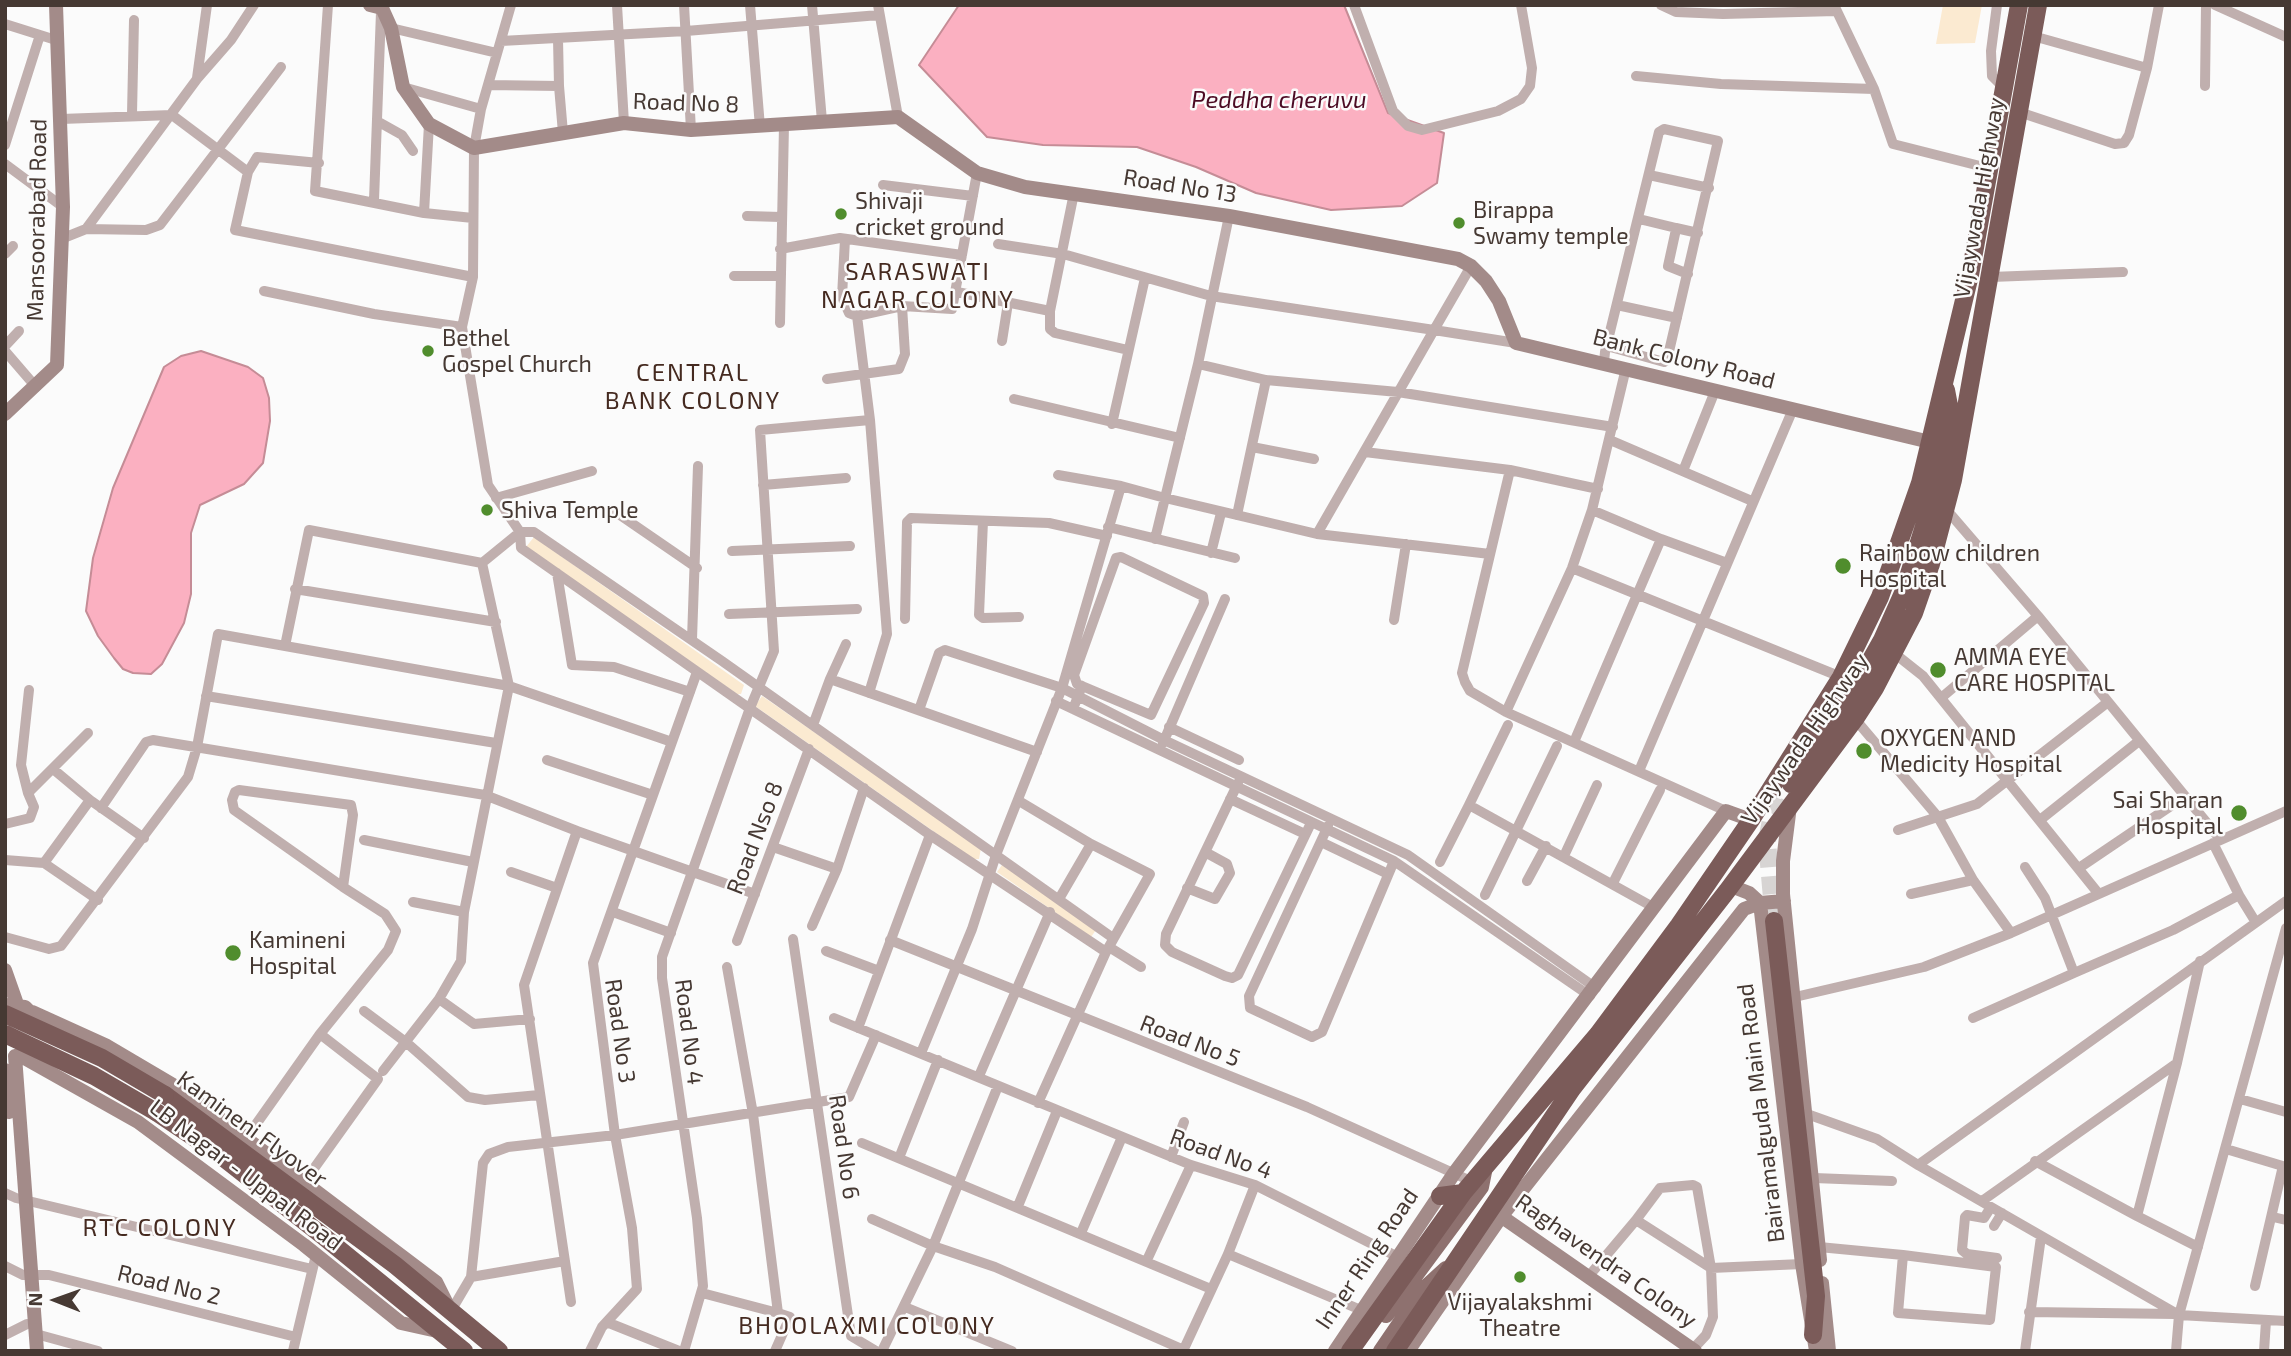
<!DOCTYPE html>
<html>
<head>
<meta charset="utf-8">
<style>
	body { margin:0 }
	#map { position:relative; width:2291px; height:1356px; overflow:hidden; background:#fbfbfb; font-family:"Exo 2",sans-serif }
	canvas { display:block }
	.frame { position:absolute; inset:0; border:7px solid #463933; pointer-events:none }
	.north { position:absolute; left:21px; top:1265px; width:70px; height:70px; -webkit-text-stroke:5px #fbfbfb; paint-order:stroke; rotate:271deg; font-size:19px; font-weight:700; line-height:28px; text-align:center; color:#463933 }
	.north::after { content:''; display:block; margin:auto; width:24px; height:32px; background:#463933; clip-path:polygon(50% 0,100% 100%,50% 72%,0 100%) }
</style>
</head>
<body>
<div id="map">
<canvas width="2291" height="1356"></canvas>
<div class="frame"></div>
<div class="north">N</div>
</div>
<script>
const context = document.querySelector('canvas').getContext('2d');
context.lineJoin = 'round';
function paint(path, color) { context.fillStyle = color; context.fill(path, 'evenodd'); }
const toPath = rows => new Path2D(rows.map(r => 'M' + r).join(''));
function trace(path, color, width, dash) { context.strokeStyle = color; context.lineWidth = width; context.lineCap = dash ? 'butt' : 'round'; context.setLineDash(dash || []); context.stroke(path); }
function label(font, color, halo, rows, align = 'center') {
  context.font = font + ' "Exo 2",sans-serif'; context.lineWidth = 5; context.setLineDash([]); context.textBaseline = 'middle'; context.strokeStyle = halo; context.fillStyle = color; for (const [text, x, y, turn = 0] of rows) {
    context.save(); context.translate(x, y); context.rotate((+turn || 0) * Math.PI / 180); context.textAlign = isNaN(turn) ? turn : align; if (halo) context.strokeText(text, 0, 0); context.fillText(text, 0, 0); context.restore();
  }
}
const green = toPath([
	[1943,5,1982,5,1975,43,1936,44],
	[534,537,744,685,741,694,737,694,526,547],
	[762,696,981,848,979,859,973,859,755,706],
	[1002,865,1096,930,1091,937,997,872]
]);
const water = toPath([
	[959,5,1344,5,1388,113,1444,133,1437,183,1402,206,1331,210,1256,193,1196,167,1137,147,1043,145,987,137,919,65,959,5],
	[201,351,248,367,263,378,269,398,270,421,263,463,244,484,200,505,191,533,191,594,184,623,162,664,151,674,133,673,123,669,114,658,98,636,86,611,93,558,113,488,164,367,181,356,201,351]
]);
const highwayTunnel = toPath([
	[1774,921,1767,841,1772,815,1791,784]
]);
const street = toPath([
	[328,5,315,191,424,213,473,218],
	[511,5,481,109,474,148,473,277,462,327,488,485,520,532,521,548,930,835,1106,952],
	[617,5,624,123],
	[684,5,691,130],
	[750,5,760,127],
	[812,5,822,121],
	[878,5,898,117],
	[1354,5,1393,111,1408,126,1422,130,1498,111,1521,99,1530,86,1532,68,1521,5],
	[1661,5,1676,12,1723,14,1836,11],
	[1834,5,1874,89,1893,144,1988,168],
	[1997,5,1991,51,1992,76,2003,87],
	[2215,5,2286,37],
	[5,24,59,41],
	[391,28,497,53],
	[2033,36,2147,68],
	[501,41,686,31,879,15],
	[1636,76,1721,84,1874,89],
	[197,78,207,5],
	[488,85,559,86,558,39],
	[559,86,563,133],
	[2205,86,2206,5],
	[403,87,481,109],
	[2019,112,2115,144,2124,143,2129,135,2147,68,2159,5],
	[132,114,134,20],
	[61,119,172,115,248,172],
	[377,121,402,135,413,151],
	[5,145,40,35],
	[319,163,257,157,248,172,235,230,473,277],
	[5,164,63,207],
	[1649,175,1709,188],
	[883,185,973,196],
	[374,200,381,12],
	[424,213,429,124],
	[747,216,781,217],
	[1229,216,1198,364,1165,498,1317,534,1434,330,1516,343],
	[1639,219,1676,228],
	[86,229,146,230,160,225,281,67],
	[61,239,86,229,197,79,231,40,254,5],
	[845,239,842,297,849,313,857,316,902,306,952,309,977,173],
	[998,244,1063,254,1211,296,1434,330,1471,266],
	[780,249,840,238,962,255],
	[5,254,13,246],
	[1688,274,1668,266,1675,234,1676,228,1698,233],
	[734,276,780,276],
	[1991,277,2123,272],
	[264,291,374,314,462,327],
	[957,292,1050,311,1050,329,1055,333,1128,350],
	[1617,305,1677,318],
	[1050,311,1074,193],
	[857,316,870,420,887,634,869,693],
	[780,323,784,125],
	[1002,341,1008,303],
	[5,346,19,331],
	[5,351,36,387],
	[1604,362,1605,352,1659,132,1664,129,1718,141,1667,360,1664,362,1607,346],
	[1198,364,1266,380,1398,392,1613,427],
	[827,379,899,369,905,354,902,306],
	[1014,399,1180,438],
	[1112,424,1145,278],
	[1610,440,1752,501],
	[1252,447,1314,459],
	[1365,452,1510,470,1598,489],
	[1510,470,1462,673,1465,682,1470,691,1506,712,1726,811],
	[1683,471,1715,391],
	[1058,475,1121,486],
	[763,485,846,478],
	[496,498,592,471],
	[1946,509,2038,616,2220,839],
	[1592,510,1661,539],
	[614,511,697,568],
	[1237,515,1266,380],
	[983,521,979,615,983,618,1019,617],
	[1108,527,1235,558],
	[1317,534,1490,554],
	[732,551,850,546],
	[1211,553,1221,513],
	[482,563,520,532,534,532,722,661,1113,938],
	[1572,568,1841,677],
	[557,573,572,665,614,667,690,692],
	[295,589,496,622],
	[729,614,857,609],
	[905,619,907,522,911,518,1049,523,1107,536],
	[1394,620,1406,544],
	[692,639,698,466],
	[285,646,309,530,482,563,509,686,464,912,461,961,439,999,383,1071],
	[1894,653,1923,676,2098,893],
	[830,679,846,644],
	[206,696,496,743],
	[1941,698,2038,616],
	[1056,701,1394,861,1590,996],
	[1073,709,1082,686,1077,684,1074,675,1116,558,1121,557,1203,596,1204,603,1151,715,1082,686],
	[919,710,939,653,945,650,1062,688,1164,740,1408,855,1596,988],
	[1506,712,1572,568,1592,510,1626,368],
	[1855,719,1938,817,1973,880,2011,933],
	[813,725,830,679,1037,752],
	[1508,725,1469,805,1653,907],
	[1169,727,1239,760],
	[1574,742,1661,539,1727,563],
	[1163,743,1225,599],
	[547,760,653,795],
	[53,769,90,800,144,838],
	[1639,771,1793,409],
	[1238,783,1166,934,1165,945,1172,952,1225,976,1232,978,1238,975,1311,823],
	[28,793,21,765,29,690],
	[1230,799,1305,834],
	[1019,801,1091,844,1059,899],
	[101,808,146,742,153,740,485,795,577,831,524,985,571,1302],
	[2040,820,2139,741],
	[5,824,30,818,34,807,28,793,88,733],
	[1328,826,1249,996,1250,1008,1312,1037,1322,1032,1394,861],
	[1898,830,1977,804,2108,702],
	[577,831,755,894],
	[364,840,473,862],
	[1321,842,1388,874],
	[773,847,837,869],
	[1564,856,1597,785],
	[5,860,44,863,98,900],
	[1440,862,1469,805],
	[44,863,90,800],
	[2079,868,2184,797],
	[511,872,557,888],
	[1527,881,1546,846],
	[1613,883,1660,790],
	[1187,888,1215,899,1230,873,1227,864,1205,852],
	[1911,894,1973,880],
	[1485,895,1557,746],
	[2239,895,2255,921],
	[413,902,464,912],
	[613,912,671,933],
	[812,926,837,869,864,788],
	[5,937,49,949,61,946,188,777,197,747,218,634,509,686,672,742],
	[793,939,851,1336,876,1351],
	[890,940,1307,1107,1473,1182],
	[737,941,809,749],
	[1109,947,1141,967],
	[826,951,879,971],
	[727,967,753,1114,778,1313,790,1317,775,1351],
	[2074,973,2173,930,2239,895,2213,843],
	[1795,997,1924,967,2011,933,2286,811],
	[439,999,474,1024,530,1019],
	[364,1011,407,1043,468,1097,485,1100,539,1095],
	[834,1018,1191,1165,1255,1185,1396,1256],
	[1973,1018,2074,973,2045,898,2025,867],
	[858,1028,930,835],
	[921,1053,972,929,996,855,1062,688,1121,486,1165,498,1155,539],
	[979,1076,1050,912],
	[2240,1099,2286,1112],
	[1038,1103,1106,952,1150,874,1091,844],
	[1807,1114,1877,1139,1918,1165,2286,901],
	[247,1137,320,1034,388,950,396,931,385,914,343,887,234,810,232,800,235,792,239,790,351,805,353,815,343,887],
	[862,1143,1211,1289],
	[2226,1149,2286,1167],
	[1171,1157,1184,1122],
	[899,1158,938,1060],
	[2035,1161,2137,1216,2177,1063],
	[1918,1165,2179,1315,2286,1321],
	[1814,1178,1892,1181],
	[305,1181,378,1079,320,1034],
	[5,1193,16,1198,312,1269],
	[1982,1201,2177,1063,2200,961],
	[1018,1206,1057,1111],
	[1991,1207,1984,1218,1967,1215,1965,1217,1962,1250,1967,1254,1997,1258],
	[2137,1216,2198,1247],
	[2273,1217,2286,1220],
	[872,1219,933,1246,995,1267,1184,1350],
	[1636,1220,1660,1188,1693,1185,1697,1187,1711,1268,1713,1317,1706,1335,1693,1349],
	[1994,1226,2002,1213],
	[1081,1233,1122,1137],
	[1819,1247,1903,1255,1996,1267,1990,1320,1898,1313,1903,1255],
	[1228,1254,1361,1310],
	[1147,1260,1191,1165],
	[5,1266,23,1275,49,1275,296,1337],
	[471,1277,565,1261],
	[1588,1277,1636,1220,1711,1268,1802,1264],
	[2255,1286,2283,1166],
	[702,1293,778,1313],
	[905,1307,1012,1351],
	[451,1311,471,1277,483,1163,489,1154,508,1147,615,1135,849,1097,876,1035],
	[2029,1312,2175,1314],
	[609,1323,679,1351],
	[36,1334,98,1351],
	[5,1335,27,1324],
	[293,1351,316,1255],
	[590,1351,602,1327,637,1289,632,1228,615,1135,593,963,697,672],
	[684,1351,703,1286,697,1218,662,978,662,957,750,708,774,651,760,430,870,420],
	[882,1351,933,1246,998,1086],
	[1183,1351,1228,1254,1255,1185],
	[2025,1351,2041,1237],
	[2176,1351,2179,1315,2286,928],
	[2264,1351,2266,1321]
]);
const secondary = toPath([
	[370,5,382,8,391,28,403,87,429,124,474,148,624,123,691,130,898,117,977,173,1025,187,1229,216,1458,259,1471,266,1486,281,1499,301,1516,343,1930,442],
	[5,414,57,365,63,207,56,5],
	[1790,806,1783,861,1783,894,1820,1260],
	[1731,886,1749,893,1760,903,1802,1264,1816,1351],
	[5,970,17,1004],
	[5,1005,25,1007,36,1018],
	[32,1012,107,1046,185,1092,436,1282,449,1308],
	[19,1055,138,1122,304,1245,401,1323,437,1331],
	[15,1056,37,1351],
	[5,1070,9,1112],
	[1495,1212,1695,1351],
	[1822,1283,1829,1351],
	[1335,1351,1455,1172,1726,811,1751,820],
	[1408,1351,1501,1217,1744,909,1760,903,1784,901]
]);
const primary = toPath([
	[1386,1315,1481,1187,1484,1172],
	[1381,1351,1422,1291,1446,1269]
]);
const highway = toPath([
	[1791,784,1842,711,1882,640,1903,593,1936,488,1949,424,1950,411,1946,390],
	[1774,921,1816,1296,1813,1335],
	[165,1095,395,1265,499,1351],
	[156,1112,216,1152,323,1236,464,1351],
	[1440,1196,1463,1193],
	[1350,1351,1463,1193,1598,1034,1679,925,1751,820,1841,677,1880,597,1920,483,1970,275,2019,5],
	[1395,1351,1572,1089,1727,891,1855,719,1875,688,1914,613,1931,564,1953,480,2038,5]
]);
const highwayBridge = toPath([
	[5,1014,102,1058,165,1095],
	[5,1034,94,1076,156,1112]
]);
const markers = [
	[841,214,7,"#508d2d"],
	[1459,223,7,"#508d2d"],
	[428,351,7,"#508d2d"],
	[487,510,7,"#508d2d"],
	[1843,566,9,"#508d2d"],
	[1938,670,9,"#508d2d"],
	[1864,751,9,"#508d2d"],
	[2239,813,9,"#508d2d"],
	[233,953,9,"#508d2d"],
	[1520,1277,7,"#508d2d"]
];
const streetNames = [
	["Road No 8",686,103,2],
	["Road No 13",1180,186,9],
	["Vijaywada Highway",1979,198,-80],
	["Mansoorabad Road",37,220,-89],
	["Bank Colony Road",1684,359,14],
	["Vijaywada Highway",1805,739,-55],
	["Road Nso 8",755,838,-69],
	["Road No 3",620,1031,82],
	["Road No 4",689,1032,83],
	["Road No 5",1190,1041,21],
	["Bairamalguda Main Road",1761,1113,-97],
	["Kamineni Flyover",252,1129,36],
	["Road No 6",844,1147,82],
	["Road No 4",1221,1154,20],
	["LB Nagar - Uppal Road",246,1175,37],
	["Inner Ring Road",1367,1259,-56],
	["Raghavendra Colony",1606,1261,35],
	["Road No 2",169,1285,14]
];
const poiNames = [
	["Shivaji",855,201],
	["cricket ground",855,227],
	["Birappa",1473,210],
	["Swamy temple",1473,236],
	["Bethel",442,338],
	["Gospel Church",442,364],
	["Shiva Temple",501,510],
	["Rainbow children",1859,553],
	["Hospital",1859,579],
	["AMMA EYE",1954,657],
	["CARE HOSPITAL",1954,683],
	["OXYGEN AND",1880,738],
	["Medicity Hospital",1880,764],
	["Sai Sharan",2223,800,"right"],
	["Hospital",2223,826,"right"],
	["Kamineni",249,940],
	["Hospital",249,966],
	["Vijayalakshmi",1520,1302,"center"],
	["Theatre",1520,1328,"center"]
];
const waterNames = [
	["Peddha cheruvu",1279,100]
];
const neighbourhoodNames = [
	["SARASWATI",918,272],
	["NAGAR COLONY",918,300],
	["CENTRAL",693,373],
	["BANK COLONY",693,401],
	["RTC COLONY",160,1228],
	["BHOOLAXMI COLONY",867,1326]
];
paint(green, '#fbead1');
paint(water, '#fbb0c1');
trace(water, '#c58c96', 2);
trace(highwayTunnel, '#d7d4d3', 18, [18, 9]);
trace(street, '#c0afae', 10);
trace(secondary, '#a38b89', 14);
trace(primary, '#8e716f', 16);
trace(highway, '#7b5b59', 18);
trace(highwayBridge, '#7b5b59', 18);
for (const [x, y, r, color] of markers) { const dot = new Path2D(); dot.arc(x, y, r, 0, 2 * Math.PI); context.fillStyle = color; context.fill(dot); trace(dot, '#fbfbfb', 2.5); }
label('23px', '#463933', '#fbfbfb', streetNames);
label('23px', '#463933', '#fbfbfb', poiNames, 'left');
label('italic 24px', '#4c0b24', '#fbfbfb', waterNames);
context.letterSpacing = '2px';
label('24px', '#452a20', '#fbfbfb', neighbourhoodNames);
context.letterSpacing = '0px';
</script>
</body>
</html>
